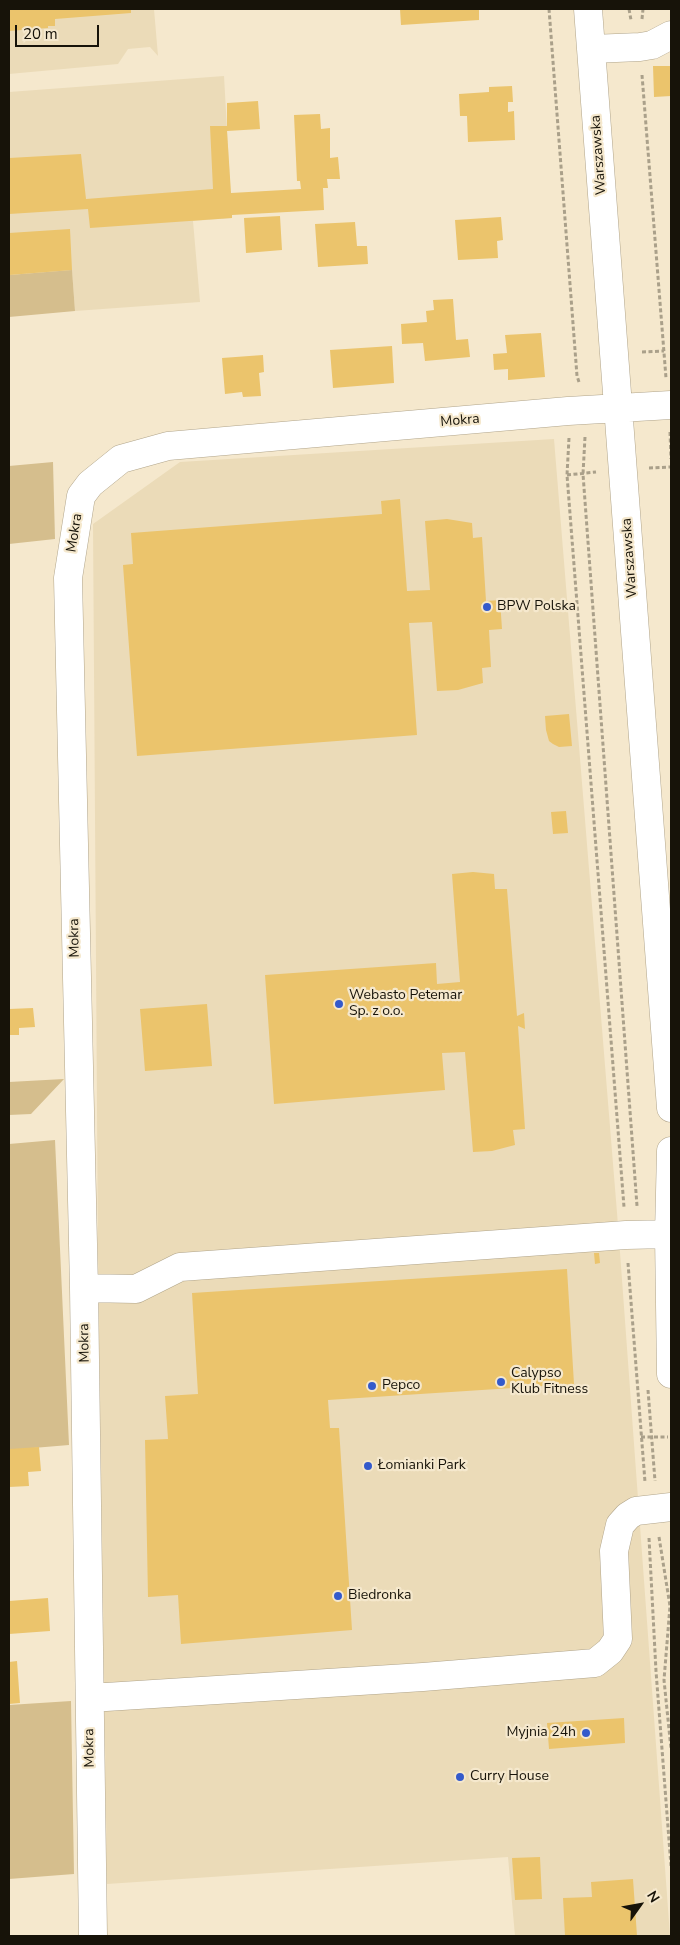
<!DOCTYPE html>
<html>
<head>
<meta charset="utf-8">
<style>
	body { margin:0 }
	#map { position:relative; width:680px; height:1945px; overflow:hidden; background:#f5e8cd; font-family:"Nunito Sans",sans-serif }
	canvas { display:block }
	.frame { position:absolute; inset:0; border:10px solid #171309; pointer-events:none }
	.north { position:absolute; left:615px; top:1880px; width:50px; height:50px; -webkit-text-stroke:4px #f5e8cd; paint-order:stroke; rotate:58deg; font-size:14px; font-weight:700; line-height:20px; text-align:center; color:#171309 }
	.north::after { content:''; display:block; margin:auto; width:18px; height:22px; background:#171309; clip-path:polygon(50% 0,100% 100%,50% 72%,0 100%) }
	.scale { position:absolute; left:15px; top:25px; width:84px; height:22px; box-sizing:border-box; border:2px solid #171309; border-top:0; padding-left:6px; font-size:15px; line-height:18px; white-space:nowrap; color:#171309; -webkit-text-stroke:4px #f5e8cd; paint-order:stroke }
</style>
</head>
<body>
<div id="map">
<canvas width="680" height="1945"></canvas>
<div class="frame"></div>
<div class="north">N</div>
<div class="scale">20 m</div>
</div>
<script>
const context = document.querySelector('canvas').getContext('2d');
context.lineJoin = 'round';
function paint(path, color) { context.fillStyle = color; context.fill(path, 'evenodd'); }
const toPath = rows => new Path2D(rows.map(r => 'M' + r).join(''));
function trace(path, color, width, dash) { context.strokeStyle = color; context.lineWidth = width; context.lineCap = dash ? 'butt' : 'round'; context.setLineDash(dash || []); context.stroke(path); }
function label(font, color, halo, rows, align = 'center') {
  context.font = font + ' "Nunito Sans",sans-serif'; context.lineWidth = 4.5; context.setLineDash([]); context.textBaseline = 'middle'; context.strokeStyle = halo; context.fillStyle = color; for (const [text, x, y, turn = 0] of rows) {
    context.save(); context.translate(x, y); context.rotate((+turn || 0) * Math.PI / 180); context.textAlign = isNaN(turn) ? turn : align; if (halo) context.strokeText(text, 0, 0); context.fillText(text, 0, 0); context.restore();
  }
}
const built = toPath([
	[9,9,154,9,158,56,150,47,128,49,118,64,9,74],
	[224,76,232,218,193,221,200,302,75,311,72,271,9,275,9,92],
	[554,439,618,1225,670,1936,515,1936,508,1857,107,1884,98,1255,93,524,180,462]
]);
const green = toPath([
	[72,270,75,311,9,317,9,275],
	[53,462,55,539,9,544,9,466],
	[64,1079,31,1114,9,1115,9,1082],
	[55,1140,69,1445,9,1450,9,1144],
	[71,1701,74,1874,9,1879,9,1705]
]);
const building = toPath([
	[9,9,131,9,131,13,55,19,55,26,48,26,48,28,9,31],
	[400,9,479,9,479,20,401,25],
	[653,66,671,66,671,96,654,97],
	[512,86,513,102,508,102,508,112,514,111,515,140,468,142,467,116,460,116,459,94,489,92,489,87],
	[258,101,260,129,227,131,231,193,301,189,300,181,297,181,294,115,320,114,321,129,330,128,330,158,338,157,340,179,327,179,328,188,323,188,324,210,232,215,232,218,90,228,88,209,9,214,9,158,81,154,86,199,213,189,210,126,227,126,227,103],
	[280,216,282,250,246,253,244,218],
	[501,217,503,240,497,241,498,258,458,260,455,220],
	[355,222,357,246,367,246,368,264,318,267,315,224],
	[70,229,72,270,9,275,9,233],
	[453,299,456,340,468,339,470,357,425,361,423,343,402,344,401,324,427,322,426,311,434,310,433,300],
	[541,333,545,377,508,380,508,369,494,370,493,354,507,353,505,335],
	[392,346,394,383,333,388,330,350],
	[263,355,264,372,259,373,261,396,243,397,242,392,225,394,222,358],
	[400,499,407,591,430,590,425,521,447,519,472,523,473,538,482,537,486,601,500,600,502,629,489,630,491,667,482,668,483,683,458,690,437,691,432,622,409,623,417,735,137,756,123,565,133,564,131,533,382,514,381,501],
	[569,714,572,746,559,747,553,744,549,741,546,730,545,716],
	[566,811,568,833,553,834,551,812],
	[473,872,494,874,495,889,507,889,517,1016,524,1013,525,1029,518,1026,525,1129,513,1130,515,1145,492,1151,473,1152,465,1052,442,1053,445,1090,274,1104,265,975,436,963,437,984,460,982,452,874],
	[207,1004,212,1066,145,1071,140,1009],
	[33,1008,35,1027,19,1028,19,1035,9,1035,9,1009],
	[594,1253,599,1253,600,1263,595,1264],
	[567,1269,574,1384,328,1400,330,1428,339,1428,352,1630,181,1644,178,1595,148,1597,145,1440,168,1439,165,1396,198,1394,192,1293],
	[39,1447,41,1471,28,1472,29,1486,9,1487,9,1449],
	[48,1598,50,1631,9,1634,9,1601],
	[17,1661,20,1703,9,1704,9,1662],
	[624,1718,625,1743,549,1749,547,1723],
	[540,1857,542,1899,515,1900,512,1858],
	[633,1879,637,1936,565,1936,563,1898,592,1897,591,1882]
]);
const path = toPath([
	[549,9,577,376,579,382],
	[629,9,631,20],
	[642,19,643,9],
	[642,75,666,378],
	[642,352,664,351],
	[670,432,671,459],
	[585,437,583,474,637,1206],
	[569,438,567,475,624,1207],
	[649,468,671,467],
	[567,475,596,472],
	[628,1263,645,1482],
	[648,1390,655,1481],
	[641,1437,668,1437],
	[659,1537,670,1606,664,1680,671,1749],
	[649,1538,656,1671,671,1866]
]);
const minor = toPath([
	[588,9,671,1108],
	[592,49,640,47,652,45,671,35],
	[671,1151,669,1234,671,1374],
	[84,1288,136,1289,180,1267,626,1235,669,1234],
	[90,1698,423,1677,595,1663,610,1651,618,1639,614,1551,620,1525,628,1516,636,1511,671,1507],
	[93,1936,84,1288,68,578,81,496,90,484,121,459,168,446,568,411,671,405]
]);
const markers = [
	[487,607,5,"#345acb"],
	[339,1004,5,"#345acb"],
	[501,1382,5,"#345acb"],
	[372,1386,5,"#345acb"],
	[368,1466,5,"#345acb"],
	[338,1596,5,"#345acb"],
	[586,1733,5,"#345acb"],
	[460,1777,5,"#345acb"]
];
const streetNames = [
	["Warszawska",599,155,-94],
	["Mokra",460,421,-5],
	["Mokra",75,533,-81],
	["Warszawska",630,558,-94],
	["Mokra",75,938,-91],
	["Mokra",85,1343,-91],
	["Mokra",90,1748,-91]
];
const poiNames = [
	["BPW Polska",497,607],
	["Webasto Petemar",349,996],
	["Sp. z o.o.",349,1012],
	["Calypso",511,1374],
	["Klub Fitness",511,1390],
	["Pepco",382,1386],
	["Łomianki Park",378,1466],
	["Biedronka",348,1596],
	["Myjnia 24h",576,1733,"right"],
	["Curry House",470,1777]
];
paint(built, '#ebdbb8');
paint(green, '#d5be8d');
paint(building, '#ebc46c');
trace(minor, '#b0a48a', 29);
trace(path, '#aaa08a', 3, [4, 2.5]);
trace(minor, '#fff', 28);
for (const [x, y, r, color] of markers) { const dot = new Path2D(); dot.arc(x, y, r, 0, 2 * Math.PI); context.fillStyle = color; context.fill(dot); trace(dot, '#f5e8cd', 2); }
label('14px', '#171309', '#f5e8cd', streetNames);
label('14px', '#171309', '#f5e8cd', poiNames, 'left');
</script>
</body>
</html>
